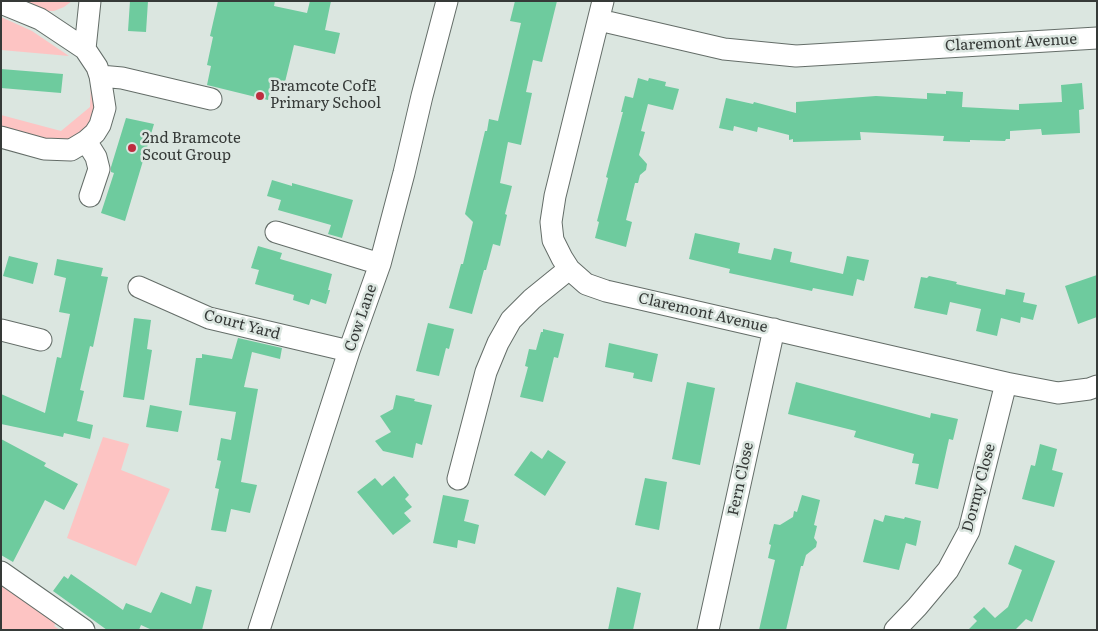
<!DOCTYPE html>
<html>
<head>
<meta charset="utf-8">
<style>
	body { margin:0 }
	#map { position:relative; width:1098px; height:631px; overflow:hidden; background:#dbe6e0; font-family:Literata,serif }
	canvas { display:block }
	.frame { position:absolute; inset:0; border:2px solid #363a38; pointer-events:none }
</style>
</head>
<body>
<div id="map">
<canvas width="1098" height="631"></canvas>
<div class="frame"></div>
</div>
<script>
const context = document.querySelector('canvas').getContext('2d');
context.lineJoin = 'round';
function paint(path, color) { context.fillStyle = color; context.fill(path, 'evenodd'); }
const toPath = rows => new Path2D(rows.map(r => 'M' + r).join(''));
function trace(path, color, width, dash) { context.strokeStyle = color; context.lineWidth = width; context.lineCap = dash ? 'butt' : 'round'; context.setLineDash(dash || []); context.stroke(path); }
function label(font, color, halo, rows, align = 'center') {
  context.font = font + ' Literata,serif'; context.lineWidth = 5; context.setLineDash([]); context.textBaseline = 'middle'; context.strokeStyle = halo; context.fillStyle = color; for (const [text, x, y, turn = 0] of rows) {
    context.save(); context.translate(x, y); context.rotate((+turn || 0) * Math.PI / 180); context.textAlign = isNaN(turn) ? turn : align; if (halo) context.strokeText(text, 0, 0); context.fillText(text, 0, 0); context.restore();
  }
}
const green = toPath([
	[17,1,72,1,64,7,54,11,46,11],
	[1,17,32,31,69,56,1,50],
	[91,81,98,107,87,129,63,142,1,129,1,115,61,131,90,107],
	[103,437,129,444,121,470,170,489,136,566,67,538],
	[1,586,57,622,54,626,60,630,1,630]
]);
const building = toPath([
	[130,1,148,1,146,32,128,31],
	[218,1,275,1,274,6,307,13,310,1,331,1,325,30,340,33,335,54,294,45,285,82,273,79,268,100,207,85,211,66,207,65,213,37,210,36],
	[515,1,557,1,542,62,533,60,526,92,532,93,521,145,508,142,500,183,512,186,505,214,507,215,500,246,493,244,486,270,484,270,472,314,449,308,461,264,463,264,473,222,465,214,485,131,487,131,489,119,498,121,521,23,510,21],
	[1,69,63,74,61,93,1,88],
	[638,78,648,81,649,78,666,82,665,86,679,89,673,110,648,104,641,131,645,132,639,155,647,164,646,170,640,175,638,183,635,183,626,220,632,222,626,247,595,238,599,222,597,221,608,178,606,177,623,112,621,112,625,96,633,98],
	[1082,83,1084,109,1079,110,1080,133,1042,135,1041,129,1010,131,1010,139,1006,139,1005,141,970,140,970,142,943,141,944,136,860,132,861,140,793,142,793,139,789,140,789,135,758,127,757,132,734,126,733,131,719,128,726,98,753,104,754,102,796,113,796,102,876,96,927,99,927,93,946,94,946,91,963,92,962,107,1019,110,1019,104,1062,102,1061,85],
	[126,118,154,124,125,221,101,213,114,173,111,172,111,167],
	[272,180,292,186,292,183,353,200,342,238,328,234,331,225,278,210,281,200,267,196],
	[695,233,740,243,738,253,771,260,774,248,792,252,790,262,843,274,847,256,869,260,864,281,857,279,853,296,813,288,812,291,729,273,730,269,689,259],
	[258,246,282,253,280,259,332,274,328,290,330,290,326,304,311,299,309,305,293,300,294,295,255,284,259,270,251,268],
	[9,256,38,263,33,284,3,276],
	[57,259,103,268,101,276,108,277,93,347,90,346,80,390,84,391,77,421,93,425,90,439,64,433,63,437,1,424,1,394,45,413,57,357,61,358,70,314,59,312,66,278,54,275],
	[1097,275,1097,317,1078,324,1065,286],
	[929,276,957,282,956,284,1005,295,1006,289,1025,293,1023,302,1037,305,1033,320,1021,317,1020,323,1001,318,997,336,976,331,981,309,950,302,947,315,914,308,921,277,927,278],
	[134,318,151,320,147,349,152,350,144,400,123,397],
	[428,323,454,329,449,349,446,348,439,376,416,371],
	[543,329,564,334,558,358,554,357,543,402,520,397,528,367,525,366,529,349,536,350,541,332,543,332],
	[238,338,282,348,280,359,252,352,244,387,258,389,241,482,257,485,250,513,231,509,226,532,211,530,219,489,215,488,221,461,217,460,221,438,231,440,236,412,189,405,196,358,202,358,202,354,232,359],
	[609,343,658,354,652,382,633,378,634,373,605,367],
	[687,382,715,388,700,465,672,459],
	[796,382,930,418,931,413,958,419,953,440,949,439,938,489,915,484,919,464,912,463,914,454,854,437,856,431,788,414],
	[396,395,415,399,414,401,432,405,422,445,416,443,413,458,383,451,375,441,391,432,380,416,393,409],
	[150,405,182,411,178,432,146,427],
	[1,439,46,463,44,466,78,484,64,510,45,500,13,562,1,555],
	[1040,444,1057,449,1052,470,1063,473,1054,507,1022,499,1031,465,1035,466],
	[548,450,566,462,545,496,514,475,531,451,542,459],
	[394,476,409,495,405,499,412,507,404,513,411,521,393,535,357,492,375,478,382,486],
	[645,478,667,482,659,530,635,525],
	[443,495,469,500,464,521,479,525,475,544,458,540,457,548,433,543],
	[802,495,820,500,814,525,817,526,814,538,817,542,816,547,806,555,803,566,801,566,786,630,759,630,775,560,768,558,771,545,769,544,774,524,780,525,793,517,794,511,797,512],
	[885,515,904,519,905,517,921,521,916,546,906,543,899,570,863,562,874,519,883,522],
	[1015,545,1055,561,1032,622,1026,619,1015,630,968,630,977,621,973,617,984,607,995,618,1008,607,1022,570,1008,564],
	[71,574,123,610,126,603,151,613,161,592,191,604,196,586,212,590,202,630,152,630,141,625,139,630,107,630,53,591,64,576,68,579],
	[617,587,641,593,633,630,608,630]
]);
const minor = toPath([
	[603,1,555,196,551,222,553,240,562,258,569,269,586,284,606,291,1006,383,1058,393,1089,389,1097,386],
	[1,3,40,19,85,49,97,67,100,76,105,108,100,125,95,133,86,141,71,150,44,149,1,137],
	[599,20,724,49,796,56,1097,38],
	[85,49,90,1],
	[100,76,122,78,211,99],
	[86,141,96,157,99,169,90,196],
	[276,232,380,264],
	[139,287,209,318,349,351],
	[1,330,41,340],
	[458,479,486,372,498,343,511,320,532,299,569,269],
	[1,572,84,630],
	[259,630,349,351,380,264,404,173,422,96,447,1],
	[708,630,774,329],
	[895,630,917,607,948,570,969,531,1006,383]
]);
const markers = [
	[260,96,5,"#be2d3f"],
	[132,148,5,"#be2d3f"]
];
const streetNames = [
	["Claremont Avenue",1011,43,-3],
	["Claremont Avenue",703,313,13],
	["Cow Lane",361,318,-71],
	["Court Yard",242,325,15],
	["Fern Close",741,479,-78],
	["Dormy Close",979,488,-75]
];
const poiNames = [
	["Bramcote CofE",270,87],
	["Primary School",270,104],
	["2nd Bramcote",142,139],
	["Scout Group",142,156]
];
paint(green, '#fdc4c3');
paint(building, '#6ecb9e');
trace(minor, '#646d68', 23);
trace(minor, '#fff', 21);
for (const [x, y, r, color] of markers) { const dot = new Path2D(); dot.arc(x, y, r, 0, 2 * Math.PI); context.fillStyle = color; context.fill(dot); trace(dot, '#dbe6e0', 2); }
label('15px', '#363a38', '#dbe6e0', streetNames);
label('15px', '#363a38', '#dbe6e0', poiNames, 'left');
</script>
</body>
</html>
